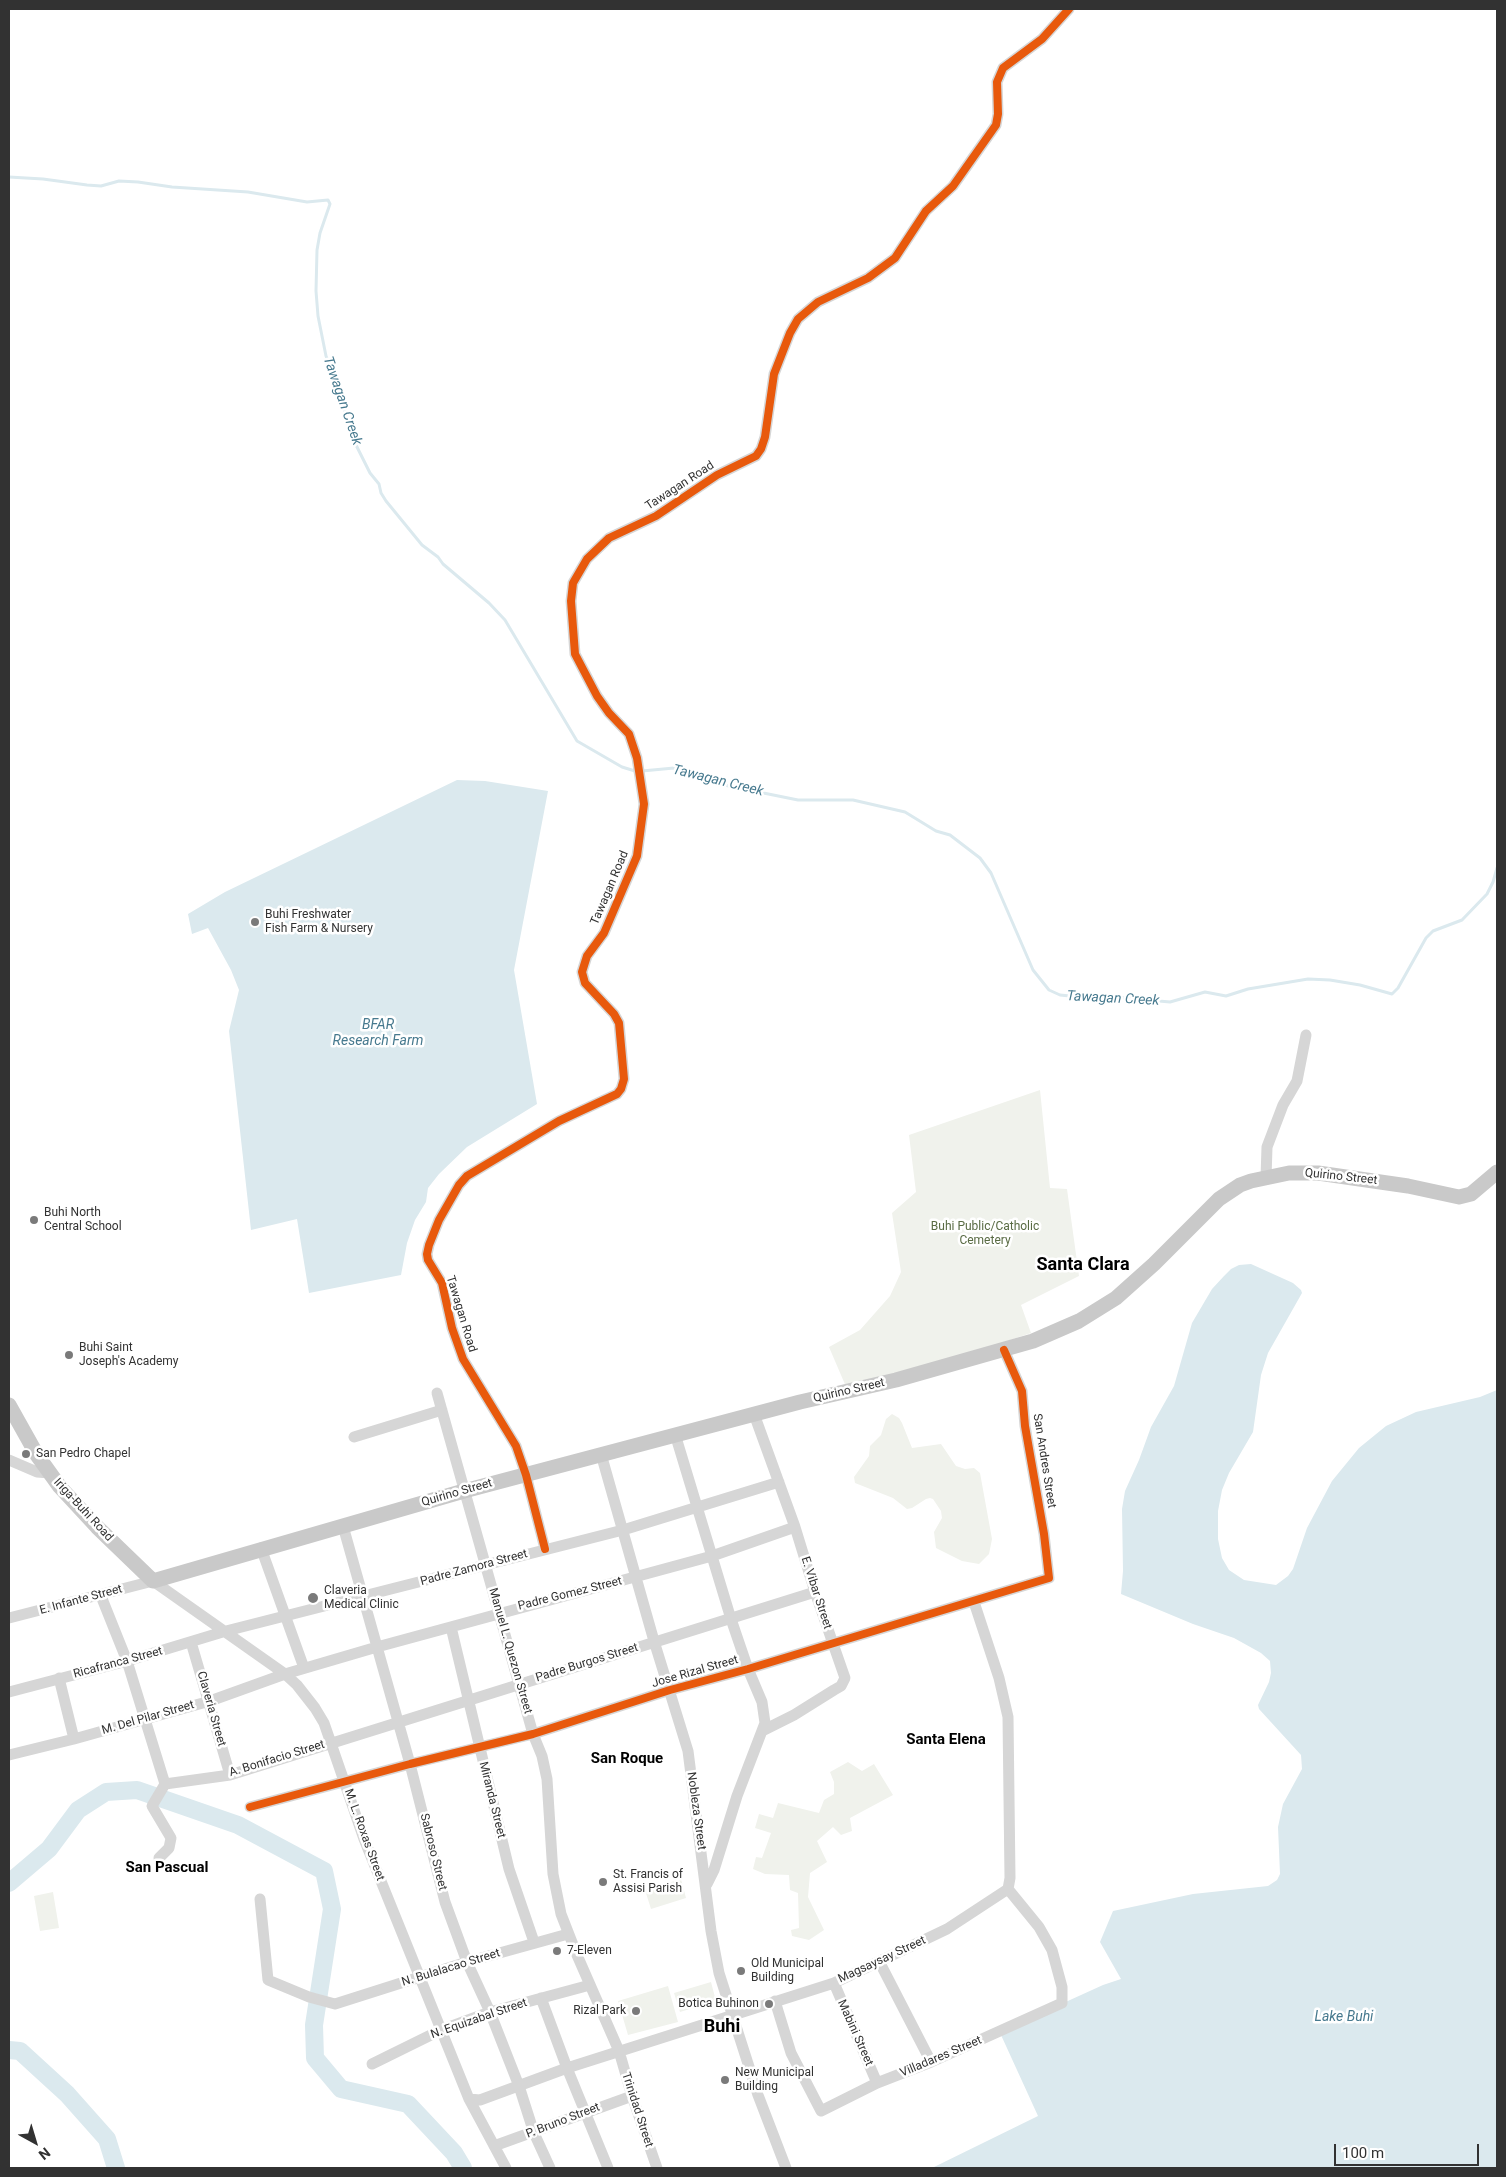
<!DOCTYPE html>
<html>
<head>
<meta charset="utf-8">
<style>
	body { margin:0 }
	#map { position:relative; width:1506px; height:2177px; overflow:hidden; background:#fff; font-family:Roboto,sans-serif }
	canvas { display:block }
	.frame { position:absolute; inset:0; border:10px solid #323232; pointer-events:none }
	.north { position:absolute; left:10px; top:2117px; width:50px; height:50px; -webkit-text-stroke:4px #fff; paint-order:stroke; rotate:141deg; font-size:14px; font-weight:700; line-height:20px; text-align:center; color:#323232 }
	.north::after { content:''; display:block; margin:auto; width:18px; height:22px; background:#323232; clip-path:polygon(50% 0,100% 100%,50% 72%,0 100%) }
	.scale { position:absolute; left:1334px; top:2144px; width:145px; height:22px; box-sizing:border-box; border:2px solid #323232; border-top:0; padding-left:6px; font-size:15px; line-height:18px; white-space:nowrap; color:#323232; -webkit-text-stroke:4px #fff; paint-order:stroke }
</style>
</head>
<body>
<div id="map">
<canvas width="1506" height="2177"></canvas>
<div class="frame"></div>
<div class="north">N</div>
<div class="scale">100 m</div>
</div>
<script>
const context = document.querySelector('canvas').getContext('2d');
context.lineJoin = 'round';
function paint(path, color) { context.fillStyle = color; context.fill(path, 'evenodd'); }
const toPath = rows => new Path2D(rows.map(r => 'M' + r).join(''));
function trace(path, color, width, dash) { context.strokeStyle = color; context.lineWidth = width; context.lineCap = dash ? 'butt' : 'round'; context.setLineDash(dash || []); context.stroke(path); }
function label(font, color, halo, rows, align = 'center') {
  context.font = font + ' Roboto,sans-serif'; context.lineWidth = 5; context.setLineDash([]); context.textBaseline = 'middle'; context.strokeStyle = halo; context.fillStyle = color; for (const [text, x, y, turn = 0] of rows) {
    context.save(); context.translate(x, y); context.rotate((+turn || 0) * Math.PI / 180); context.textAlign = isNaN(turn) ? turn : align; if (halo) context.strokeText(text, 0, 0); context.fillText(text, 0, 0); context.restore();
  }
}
const green = toPath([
	[1040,1090,1050,1188,1067,1189,1079,1276,1021,1305,1031,1333,933,1366,847,1389,829,1347,860,1330,890,1296,901,1272,892,1213,916,1192,909,1135],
	[892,1414,899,1418,902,1423,912,1448,941,1444,956,1466,965,1469,974,1468,980,1473,992,1539,989,1554,979,1564,962,1561,936,1548,934,1532,942,1518,941,1511,933,1499,930,1498,926,1499,912,1508,907,1509,893,1498,855,1483,854,1477,869,1456,870,1446,881,1435,886,1419],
	[848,1762,862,1771,874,1764,893,1795,850,1818,852,1831,841,1835,833,1827,817,1841,827,1862,810,1873,808,1897,824,1930,809,1940,792,1936,791,1930,799,1928,798,1893,790,1890,789,1875,765,1874,753,1869,756,1857,762,1858,771,1833,755,1828,759,1814,773,1818,778,1803,819,1813,824,1800,834,1794,834,1782,830,1772],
	[681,1879,686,1898,651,1909,645,1890],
	[53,1892,59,1928,40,1931,34,1896],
	[711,1982,716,2001,680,2012,674,1993],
	[668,1986,678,2022,628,2035,618,2001]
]);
const water = toPath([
	[457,780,485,781,548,791,514,970,537,1104,467,1147,439,1174,428,1188,426,1202,415,1220,407,1243,401,1275,309,1293,297,1219,251,1230,229,1031,239,990,231,970,208,928,192,934,188,914,225,892],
	[1251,1264,1293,1283,1301,1290,1302,1293,1268,1353,1261,1375,1253,1432,1229,1473,1222,1490,1218,1511,1218,1539,1222,1558,1229,1570,1244,1580,1276,1585,1288,1576,1293,1569,1307,1528,1332,1481,1359,1448,1386,1426,1416,1412,1480,1397,1497,1390,1497,2168,932,2168,1038,2116,1001,2035,1037,2015,1103,1985,1121,1979,1100,1942,1113,1911,1193,1894,1268,1886,1277,1880,1280,1874,1278,1827,1283,1804,1302,1769,1301,1755,1259,1709,1258,1705,1269,1682,1271,1673,1270,1661,1261,1653,1234,1638,1193,1624,1121,1594,1123,1571,1122,1509,1125,1491,1139,1460,1151,1427,1174,1386,1192,1323,1212,1289,1224,1276,1231,1269,1239,1265]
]);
const stream = toPath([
	[9,177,43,179,87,185,101,186,119,181,138,182,172,187,248,192,307,202,328,200,330,204,320,233,317,250,316,291,318,316,326,356,336,380,352,437,370,473,379,484,381,493,386,501,422,545,438,557,443,564,489,603,505,620,577,741,622,767,635,771],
	[642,771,674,768,714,783,798,800,853,800,905,812,936,831,950,835,980,858,991,873,1033,970,1049,990,1060,995,1080,997,1115,997,1170,1002,1205,992,1226,996,1248,989,1308,979,1330,980,1360,985,1392,994,1398,988,1426,938,1433,931,1462,920,1487,894,1493,882,1497,868]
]);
const river = toPath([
	[9,1883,49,1849,78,1810,106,1792,137,1790,238,1825,324,1871,332,1909,314,2025,315,2058,341,2089,408,2104,454,2153,463,2168],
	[9,2050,20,2051,67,2094,107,2139,116,2168]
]);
const minor = toPath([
	[1266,1178,1267,1147,1283,1105,1297,1081,1306,1035],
	[437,1393,533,1734,542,1756,547,1779,553,1874,561,1914,577,1955,619,2051,632,2096,657,2168],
	[754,1414,795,1527,815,1592,845,1678,841,1686,834,1690,794,1715,762,1731],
	[675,1434,731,1619,748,1669,762,1702,765,1723,737,1796,714,1870,707,1884],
	[354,1437,442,1410],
	[601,1454,654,1641,688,1751,711,1931,719,1973,758,2095,786,2168],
	[9,1460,37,1472,50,1473],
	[343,1526,410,1764,445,1902,467,1962,490,2012,519,2086,534,2133,550,2168],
	[261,1548,304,1668],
	[545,1549,526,1475,516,1446,463,1359,452,1328,442,1283,428,1260,427,1254,429,1245,439,1220,459,1185,467,1176,559,1121,617,1094,621,1089,624,1079,619,1023,614,1014,585,983,582,972,587,956,604,933,637,856,644,804,637,758,629,734,609,713,597,696,575,654,571,601,573,583,587,559,609,538,656,516,717,475,756,456,761,449,765,437,774,374,790,333,798,319,818,302,868,278,895,258,926,211,953,186,996,125,998,114,997,82,1003,68,1042,39,1069,9],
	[101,1596,127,1661,165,1784],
	[9,1618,153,1581,285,1674,297,1685,315,1708,324,1723,364,1839,469,2099,506,2168],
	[451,1627,509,1869,534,1942],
	[191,1642,230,1775],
	[59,1678,74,1739],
	[9,1692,127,1661,226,1631,623,1530,779,1482],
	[9,1755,74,1739,210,1701,285,1674,377,1647,712,1556,795,1527],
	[165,1784,230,1775,815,1592],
	[250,1807,410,1764,533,1734,670,1690,748,1669,1049,1578,1044,1534,1025,1426,1022,1391,1004,1350],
	[159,1858,169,1848,171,1838,152,1806,165,1784],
	[260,1899,268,1980,309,1997,335,2004,467,1962,568,1934],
	[880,1963,931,2062],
	[834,1983,877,2083],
	[541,1998,567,2068,608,2168],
	[775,2001,791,2053,821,2111,877,2083,931,2062,1062,2003,1062,1987,1052,1950,1039,1927,1008,1889],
	[372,2064,441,2030,490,2012,590,1985],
	[469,2099,480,2100,567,2068,834,1983,947,1929,1008,1889,1010,1878,1008,1717,999,1678,974,1602],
	[494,2146,632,2096]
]);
const major = toPath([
	[9,1405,37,1455,60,1487,97,1527,153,1581,464,1491,800,1402,896,1380,1033,1341,1079,1321,1116,1298,1154,1264,1219,1199,1240,1185,1251,1181,1289,1173,1318,1173,1408,1186,1459,1197,1471,1194,1497,1172]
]);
const cycleway = toPath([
	[545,1549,526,1475,516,1446,463,1359,452,1328,442,1283,428,1260,427,1254,429,1245,439,1220,459,1185,467,1176,559,1121,617,1094,621,1089,624,1079,619,1023,614,1014,585,983,582,972,587,956,604,933,637,856,644,804,637,758,629,734,609,713,597,696,575,654,571,601,573,583,587,559,609,538,656,516,717,475,756,456,761,449,765,437,774,374,790,333,798,319,818,302,868,278,895,258,926,211,953,186,996,125,998,114,997,82,1003,68,1042,39,1069,9],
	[250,1807,410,1764,533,1734,670,1690,748,1669,1049,1578,1044,1534,1025,1426,1022,1391,1004,1350]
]);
const markers = [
	[255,922,5,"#7a7a7a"],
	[34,1220,5,"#7a7a7a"],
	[69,1355,5,"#7a7a7a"],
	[26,1454,5,"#7a7a7a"],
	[313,1598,6,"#7a7a7a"],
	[603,1882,5,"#7a7a7a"],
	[557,1951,5,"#7a7a7a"],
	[741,1971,5,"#7a7a7a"],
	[769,2004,5,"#7a7a7a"],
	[636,2011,5,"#7a7a7a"],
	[725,2080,5,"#7a7a7a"]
];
const streetNames = [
	["Tawagan Road",680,486,-33],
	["Tawagan Road",610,888,-67],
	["Quirino Street",1341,1177,6],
	["Tawagan Road",461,1314,73],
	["Quirino Street",849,1391,-13],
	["San Andres Street",1044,1461,81],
	["Quirino Street",457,1493,-16],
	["Iriga-Buhi Road",83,1510,47],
	["Padre Zamora Street",474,1568,-15],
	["E. Vibar Street",816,1593,72],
	["Padre Gomez Street",570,1594,-14],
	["E. Infante Street",81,1600,-15],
	["Manuel L. Quezon Street",510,1651,74],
	["Ricafranca Street",118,1663,-15],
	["Padre Burgos Street",587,1663,-17],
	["Jose Rizal Street",695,1672,-16],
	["Claveria Street",211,1709,74],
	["M. Del Pilar Street",148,1718,-16],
	["A. Bonifacio Street",277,1759,-17],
	["Miranda Street",492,1800,76],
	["Nobleza Street",696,1811,82],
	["M. L. Roxas Street",364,1835,70],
	["Sabroso Street",433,1852,76],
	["Magsaysay Street",882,1960,-25],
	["N. Bulalacao Street",451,1968,-17],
	["N. Equizabal Street",479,2019,-19],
	["Mabini Street",855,2033,66],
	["Villadares Street",941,2057,-23],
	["Trinidad Street",637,2110,72],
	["P. Bruno Street",563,2121,-21]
];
const poiNames = [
	["Buhi Freshwater",265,915],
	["Fish Farm & Nursery",265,929],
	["Buhi North",44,1213],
	["Central School",44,1227],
	["Buhi Saint",79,1348],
	["Joseph's Academy",79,1362],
	["San Pedro Chapel",36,1454],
	["Claveria",324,1591],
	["Medical Clinic",324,1605],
	["St. Francis of",613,1875],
	["Assisi Parish",613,1889],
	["7-Eleven",567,1951],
	["Old Municipal",751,1964],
	["Building",751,1978],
	["Botica Buhinon",759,2004,"right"],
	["Rizal Park",626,2011,"right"],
	["New Municipal",735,2073],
	["Building",735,2087]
];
const parkNames = [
	["Buhi Public/Catholic",985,1227],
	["Cemetery",985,1241]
];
const waterNames = [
	["Tawagan Creek",342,401,71],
	["Tawagan Creek",718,781,14],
	["Tawagan Creek",1113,999,3],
	["BFAR",378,1025],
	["Research Farm",378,1041],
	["Lake Buhi",1344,2017]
];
const quarterNames = [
	["Santa Elena",946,1740],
	["San Roque",627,1759],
	["San Pascual",167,1868]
];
const districtNames = [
	["Santa Clara",1083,1265],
	["Buhi",722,2027]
];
paint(green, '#f0f2ec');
paint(water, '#dbe9ee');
trace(stream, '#dbe9ee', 3);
trace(river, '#dbe9ee', 18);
trace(minor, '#d6d6d6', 11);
trace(major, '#c9c9c9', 15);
trace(cycleway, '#e8590c', 8);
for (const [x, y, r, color] of markers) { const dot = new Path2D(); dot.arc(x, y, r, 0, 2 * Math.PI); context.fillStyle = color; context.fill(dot); trace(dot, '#fff', 2); }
label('12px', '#323232', '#fff', streetNames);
label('12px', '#323232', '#fff', poiNames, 'left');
label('12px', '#596b43', '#fff', parkNames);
label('italic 14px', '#46798e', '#fff', waterNames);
label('bold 15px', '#000', '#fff', quarterNames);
label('bold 18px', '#000', '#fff', districtNames);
</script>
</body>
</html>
